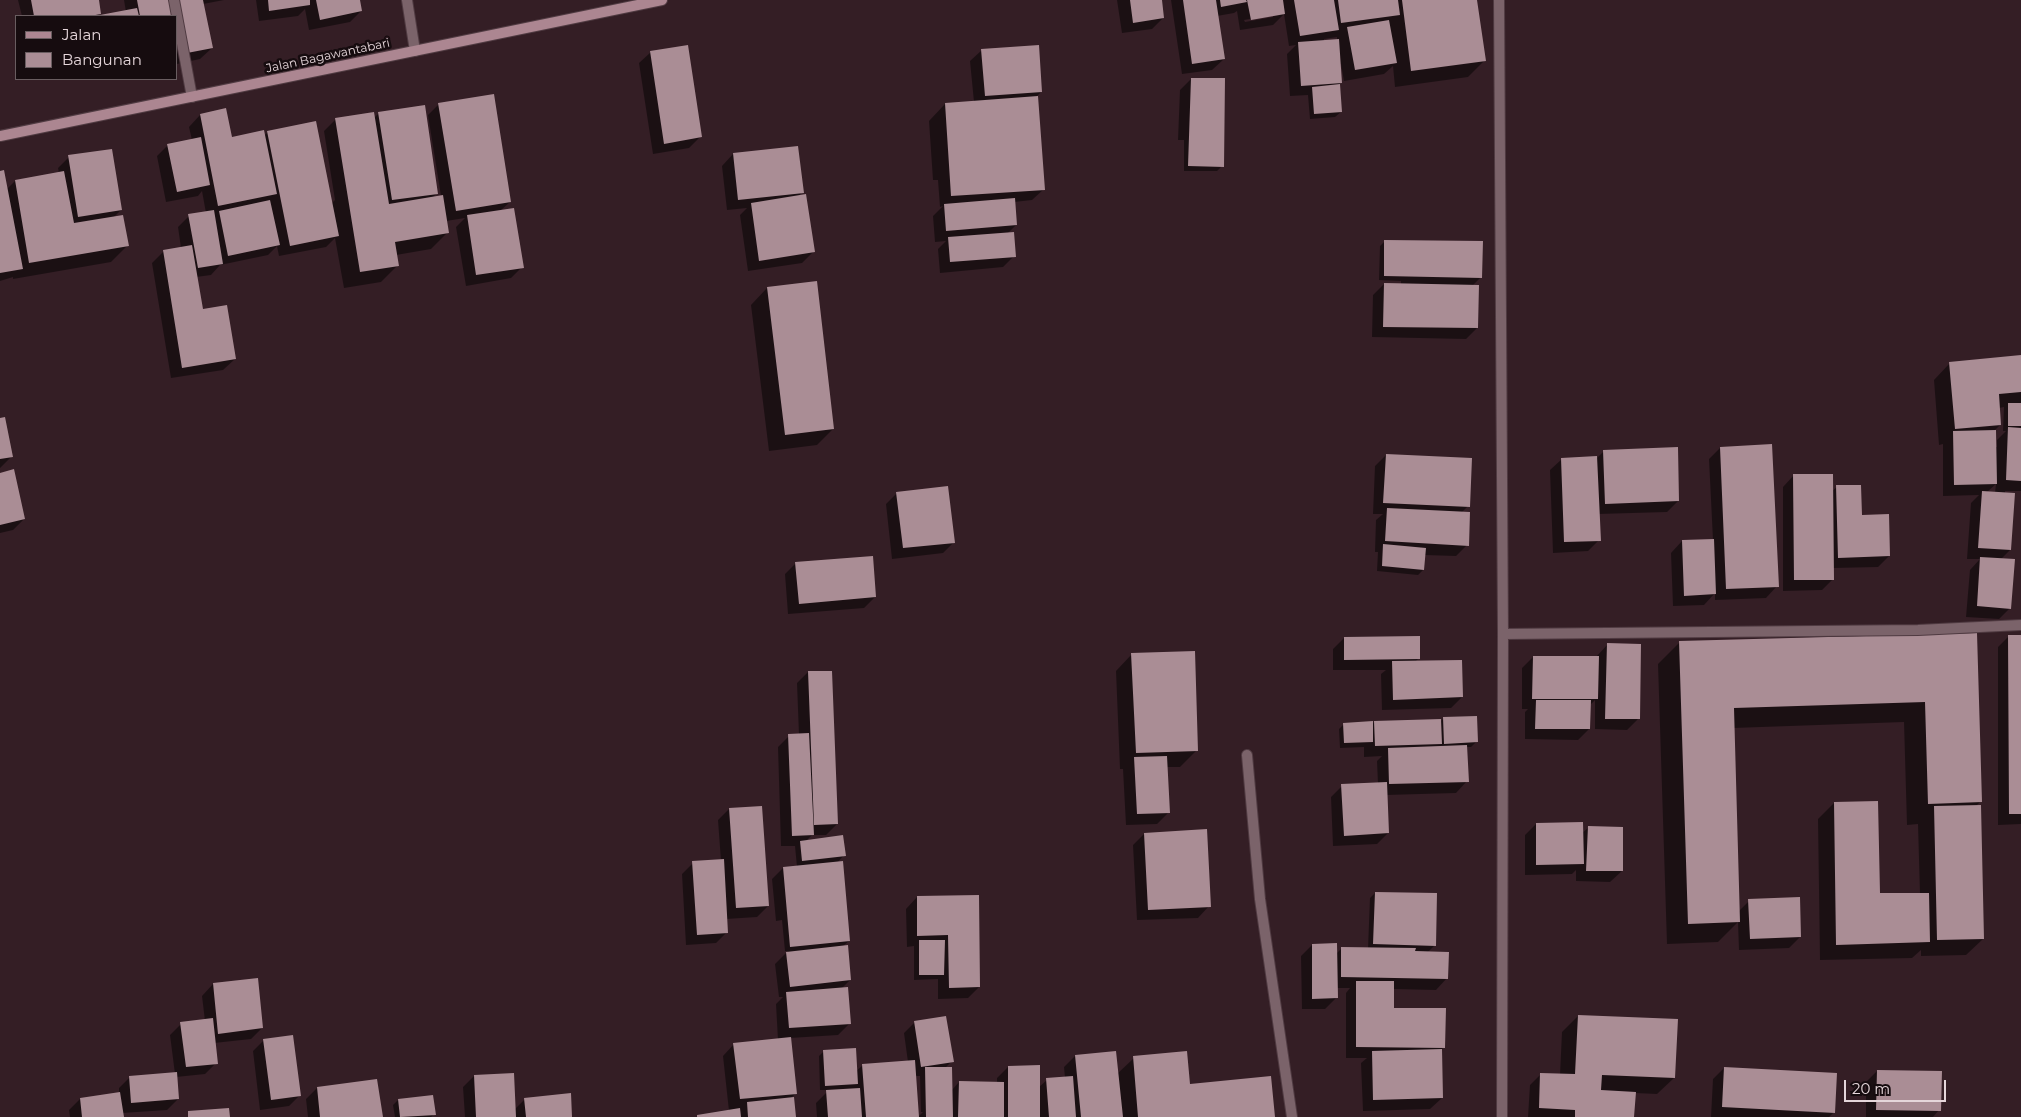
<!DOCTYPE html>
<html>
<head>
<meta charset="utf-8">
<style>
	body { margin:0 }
	#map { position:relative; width:2021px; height:1117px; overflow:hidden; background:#341e25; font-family:Montserrat,sans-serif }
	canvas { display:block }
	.legend { position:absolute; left:15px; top:15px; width:162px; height:65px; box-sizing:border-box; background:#160c0f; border:1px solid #695d60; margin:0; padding:6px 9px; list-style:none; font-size:15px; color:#e5d6da }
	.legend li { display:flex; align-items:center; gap:10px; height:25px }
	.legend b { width:25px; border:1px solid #695d60 }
	.scale { position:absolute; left:1844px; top:1080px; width:102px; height:22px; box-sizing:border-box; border:2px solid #e5d6da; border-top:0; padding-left:6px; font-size:15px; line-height:18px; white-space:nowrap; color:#e5d6da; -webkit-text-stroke:4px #160c0f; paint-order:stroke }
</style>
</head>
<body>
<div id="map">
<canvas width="2021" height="1117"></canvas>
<ul class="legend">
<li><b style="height:6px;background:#ac8691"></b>Jalan</li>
<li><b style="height:14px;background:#aa8d95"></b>Bangunan</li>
</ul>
<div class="scale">20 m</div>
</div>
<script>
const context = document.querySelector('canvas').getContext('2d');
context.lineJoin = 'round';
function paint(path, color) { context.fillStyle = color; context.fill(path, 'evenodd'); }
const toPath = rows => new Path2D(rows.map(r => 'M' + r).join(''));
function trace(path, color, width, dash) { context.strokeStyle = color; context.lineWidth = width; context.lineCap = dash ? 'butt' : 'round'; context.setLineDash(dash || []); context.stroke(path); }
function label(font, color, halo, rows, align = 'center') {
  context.font = font + ' Montserrat,sans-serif'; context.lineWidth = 5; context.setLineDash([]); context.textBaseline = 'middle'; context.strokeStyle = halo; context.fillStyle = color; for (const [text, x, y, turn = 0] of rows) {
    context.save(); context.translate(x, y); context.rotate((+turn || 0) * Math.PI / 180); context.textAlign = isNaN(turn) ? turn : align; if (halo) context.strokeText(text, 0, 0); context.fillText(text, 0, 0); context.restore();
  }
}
const shadow = toPath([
	[18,0,97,0,100,14,97,16,22,16],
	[124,0,224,0,203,4,212,48,200,59,177,64,176,16,103,16,126,12],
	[256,0,358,0,361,11,350,22,309,30,305,9,298,16,259,21],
	[1117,0,1160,0,1163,18,1152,29,1122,33],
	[1171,0,1476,0,1484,61,1468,77,1395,87,1393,66,1384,74,1344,81,1341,64,1339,64,1341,112,1335,117,1310,119,1308,95,1290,96,1287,54,1296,45,1289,46,1284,14,1273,25,1240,30,1237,11,1234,13,1217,16,1224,59,1212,70,1182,74],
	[1273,15,1273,17,1245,22,1244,20],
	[1337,37,1337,40,1324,41,1324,39],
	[982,50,1041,92,1035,98,1044,189,1032,200,1014,202,1016,225,1007,234,1014,256,1003,267,940,273,938,249,946,241,935,242,933,216,943,206,940,207,938,180,933,180,929,121,945,104,974,102,970,61],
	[651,52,700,137,689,148,653,154,639,63],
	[1191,79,1222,166,1217,171,1184,171,1184,140,1178,140,1180,90],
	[439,104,510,202,500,211,522,267,511,278,466,286,456,227,465,218,446,221,448,232,431,249,396,255,397,266,381,282,344,288,335,238,326,247,279,256,277,246,268,255,220,265,211,275,196,277,202,310,235,359,223,370,171,378,152,263,163,252,181,248,178,227,189,216,206,213,202,191,198,196,166,202,157,156,168,145,192,140,189,127,200,115,231,139,264,136,268,132,331,204,335,200,324,131,335,120,374,118,379,113,437,193,432,198,441,196,428,115],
	[797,147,802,192,798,197,813,252,802,263,748,271,740,215,747,208,727,210,722,166,733,154],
	[69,157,121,210,113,218,127,246,111,262,13,279,13,277,0,281,0,172,7,189,15,181,59,173,58,168],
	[1385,241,1481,277,1472,286,1477,328,1466,339,1372,337,1373,295,1384,284,1401,285,1401,281,1379,280,1380,246],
	[767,288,833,429,817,445,769,451,751,305],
	[2021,357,2021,491,2005,491,2010,550,2000,560,2010,608,1999,619,1966,617,1970,570,1980,559,1967,559,1971,503,1979,495,1943,496,1943,444,1939,445,1934,380,1950,363],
	[2004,407,2003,431,2006,431,1997,440,1997,447,1995,447,1995,430,2000,425,1999,408],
	[1996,484,1995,493,1987,492],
	[0,420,11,457,0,468],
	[1720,448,1777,586,1766,598,1715,600,1715,593,1704,605,1673,606,1671,553,1682,541,1713,540,1709,459],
	[1604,451,1678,501,1667,512,1598,514,1599,540,1588,551,1553,553,1550,470,1562,459,1597,458],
	[1386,455,1468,506,1461,513,1467,545,1456,556,1424,555,1423,570,1418,575,1377,571,1378,552,1375,552,1376,520,1383,514,1373,514,1375,466],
	[0,474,24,519,13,530,0,533],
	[1794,475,1832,491,1837,487,1861,516,1889,556,1878,567,1833,568,1833,579,1822,590,1783,591,1783,487],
	[897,493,954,542,943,553,892,559,886,504],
	[796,563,875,597,864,608,788,614,785,574],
	[1975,634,1981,801,1976,806,1983,939,1966,955,1921,956,1921,950,1912,958,1820,960,1818,819,1834,803,1879,895,1920,894,1918,824,1907,825,1904,722,1733,728,1739,911,1749,901,1800,937,1789,948,1739,950,1738,922,1718,942,1667,944,1658,664,1680,642],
	[2009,636,2021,636,2021,824,1998,825,1998,647],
	[1344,638,1419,658,1415,662,1462,697,1451,708,1382,710,1381,674,1386,670,1333,670,1333,649],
	[1608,644,1638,719,1627,730,1595,729,1595,700,1589,706,1589,729,1578,740,1525,739,1525,712,1528,709,1522,709,1522,668,1533,657,1596,657],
	[1132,654,1197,750,1180,767,1167,767,1168,813,1157,824,1126,825,1123,769,1120,769,1116,671],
	[808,672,837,824,826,835,812,835,806,841,844,855,837,863,849,941,842,947,850,980,841,989,849,1024,838,1035,790,1038,796,1093,790,1099,795,1117,696,1117,729,1111,723,1056,734,1044,778,1040,776,1004,783,997,779,997,775,964,788,951,785,951,782,920,776,921,772,879,783,868,797,867,795,846,781,846,778,747,789,736,799,735,797,683],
	[1444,718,1476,742,1471,747,1466,747,1467,781,1456,793,1386,795,1388,833,1377,844,1333,846,1331,797,1342,786,1378,784,1377,761,1382,756,1364,757,1364,747,1340,748,1339,729,1344,724,1372,725,1374,722,1440,722],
	[729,809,768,906,757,917,726,919,727,932,716,943,686,945,682,874,693,863,721,861,718,820],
	[1536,824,1582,833,1588,828,1622,871,1610,882,1576,881,1576,870,1572,874,1525,875,1525,835],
	[1144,834,1209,906,1198,918,1137,920,1133,845],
	[1375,893,1435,945,1427,953,1447,978,1436,990,1393,989,1392,1009,1444,1047,1441,1050,1442,1098,1430,1109,1363,1111,1361,1063,1367,1058,1346,1058,1346,993,1350,988,1336,988,1336,998,1325,1009,1302,1009,1301,956,1312,945,1336,954,1342,948,1368,949,1370,898],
	[917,897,978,897,979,987,968,998,938,999,938,979,914,980,914,946,907,947,906,909],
	[257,979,262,1028,251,1039,214,1043,216,1063,205,1074,176,1077,178,1099,167,1110,122,1113,122,1117,70,1117,69,1110,80,1099,119,1093,119,1088,130,1077,175,1074,170,1035,181,1024,205,1021,202,996,213,984],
	[1578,1016,1674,1078,1657,1094,1635,1093,1633,1117,1528,1117,1530,1085,1541,1074,1560,1075,1562,1032],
	[915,1022,952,1061,945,1068,952,1090,959,1082,997,1083,997,1078,1008,1067,1039,1087,1047,1080,1065,1078,1064,1067,1075,1056,1117,1074,1134,1058,1189,1085,1274,1117,817,1117,816,1103,829,1090,820,1090,819,1056,824,1051,856,1071,862,1066,908,1062,904,1033],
	[915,1076,920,1076,921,1112,923,1112,918,1117],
	[264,1040,300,1095,289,1106,260,1110,253,1051],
	[1724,1068,1834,1112,1829,1117,1711,1117,1713,1079],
	[1877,1071,1939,1110,1933,1117,1866,1117,1866,1082],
	[474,1076,515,1109,525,1099,571,1117,465,1117,463,1087],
	[317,1088,381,1117,308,1117,306,1099],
	[398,1100,434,1114,431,1117,395,1117,393,1105]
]);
const building = toPath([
	[31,0,99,0,101,14,90,16,34,16],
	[137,0,170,0,173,16,140,16],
	[177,0,203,0,213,48,187,53],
	[268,0,310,0,310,5,269,11],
	[316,0,360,0,362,11,320,20],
	[1130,0,1162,0,1164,18,1133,23],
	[1183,0,1216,0,1225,59,1192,64],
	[1220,0,1246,0,1247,2,1221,7],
	[1247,0,1283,0,1285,14,1251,20],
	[1294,0,1334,0,1339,30,1300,36],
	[1338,0,1398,0,1400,15,1341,23],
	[1402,0,1477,0,1486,61,1411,71],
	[137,8,139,16,100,16,100,15],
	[1389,20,1397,63,1355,70,1347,27],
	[1339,39,1342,83,1301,86,1298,42],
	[688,45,702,137,664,144,650,51],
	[1039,45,1042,92,985,96,981,49],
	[1191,78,1225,78,1224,167,1188,166],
	[1340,84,1342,112,1314,114,1312,87],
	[494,94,511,202,456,211,438,103],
	[1038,96,1045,190,951,196,945,103],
	[425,105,438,194,392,200,378,112],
	[226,108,232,137,264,130,277,194,218,206,200,114],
	[374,112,389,204,443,195,449,233,395,242,399,266,360,272,335,118],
	[316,121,339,236,290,246,267,131],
	[201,137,210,185,177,192,167,144],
	[798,146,804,193,738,200,733,153],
	[112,149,122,210,78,217,68,155],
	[4,170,23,269,0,273,0,171],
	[64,171,74,223,123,215,129,246,29,263,15,180],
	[806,194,815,252,759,261,751,203],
	[1015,198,1017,225,946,231,944,204],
	[270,200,280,245,228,256,219,211],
	[514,208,524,268,476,275,467,215],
	[214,210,223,264,198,268,188,214],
	[1014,232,1016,257,950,262,948,237],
	[1384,240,1483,241,1482,278,1384,276],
	[192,245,203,309,227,305,236,359,182,368,163,250],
	[817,281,834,429,785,435,767,287],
	[1384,283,1479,285,1478,328,1383,327],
	[2021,355,2021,392,1999,394,2001,425,1955,429,1949,362],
	[2008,403,2021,403,2021,426,2008,426],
	[5,417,13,457,0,459,0,418],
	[2008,427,2021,428,2021,481,2006,480],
	[1996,430,1997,484,1954,485,1953,431],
	[1772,444,1779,587,1726,589,1720,447],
	[1678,447,1679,501,1605,504,1603,450],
	[1386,454,1472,458,1470,507,1383,503],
	[1597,456,1601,541,1564,542,1561,458],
	[14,469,25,519,0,525,0,473],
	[1793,474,1833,474,1834,580,1794,580],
	[1836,485,1861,485,1862,515,1889,514,1890,556,1838,558],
	[948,486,955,543,903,548,896,492],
	[1982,491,2015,493,2011,550,1978,548],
	[1387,508,1470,512,1469,546,1385,541],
	[1714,539,1716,594,1684,596,1682,540],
	[1383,544,1426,548,1424,570,1382,566],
	[873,556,876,597,799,604,795,562],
	[1980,557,2015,559,2011,609,1977,606],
	[1977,633,1982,802,1928,804,1925,702,1734,708,1740,922,1688,924,1679,641],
	[2008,635,2021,635,2021,814,2009,814],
	[1420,636,1420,659,1344,660,1344,637],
	[1607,643,1641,644,1640,719,1605,719],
	[1195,651,1198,751,1136,753,1131,653],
	[1533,656,1599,656,1598,699,1532,699],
	[1462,660,1463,697,1393,700,1392,661],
	[808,671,832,671,838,824,814,825],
	[1536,700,1591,700,1590,729,1535,729],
	[1477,716,1478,742,1444,744,1443,717],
	[1441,719,1442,744,1375,746,1374,721],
	[1373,721,1373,742,1344,743,1343,723],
	[809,733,814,835,792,836,788,734],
	[1467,745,1469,782,1389,784,1388,748],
	[1167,756,1170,813,1137,814,1134,757],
	[1387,782,1389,833,1344,836,1341,784],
	[1878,801,1880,893,1929,893,1930,942,1836,945,1834,802],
	[1981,805,1984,939,1937,940,1934,806],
	[762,806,769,906,736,908,729,808],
	[1583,822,1584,864,1536,865,1536,823],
	[1588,826,1623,827,1623,871,1586,871],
	[1207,829,1211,907,1148,910,1144,833],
	[843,835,846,856,802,861,800,841],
	[724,859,728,933,697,935,692,861],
	[843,861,850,941,790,947,783,867],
	[1375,892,1437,893,1436,946,1373,944],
	[979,895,980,987,949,988,948,935,917,936,917,896],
	[1800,897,1801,937,1750,939,1748,899],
	[919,940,945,940,944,975,919,975],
	[1337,943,1338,998,1312,999,1312,944],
	[848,945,851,980,790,987,786,952],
	[1341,947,1416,948,1415,951,1449,952,1448,979,1341,977],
	[258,978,263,1028,218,1034,213,983],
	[1356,981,1394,981,1394,1008,1446,1008,1445,1048,1356,1047],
	[848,987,851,1024,789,1028,786,992],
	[1578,1015,1678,1019,1675,1078,1602,1075,1601,1090,1636,1092,1634,1117,1575,1117,1575,1110,1539,1108,1540,1073,1575,1074],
	[946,1016,954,1062,921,1067,914,1021],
	[213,1018,218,1064,186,1067,180,1022],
	[293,1035,301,1096,271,1100,263,1039],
	[791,1037,797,1094,740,1099,733,1043],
	[856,1048,858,1084,825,1086,823,1050],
	[1442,1049,1443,1098,1373,1100,1372,1051],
	[1116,1051,1123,1117,1081,1117,1075,1055],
	[1187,1051,1190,1084,1271,1076,1275,1117,1138,1117,1133,1056],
	[915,1060,919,1117,866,1117,862,1064],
	[1040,1065,1040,1117,1008,1117,1008,1066],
	[925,1067,952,1067,953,1117,926,1117],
	[1724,1067,1837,1073,1835,1113,1722,1107],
	[1877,1070,1942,1071,1941,1111,1876,1110],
	[177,1072,179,1099,131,1103,129,1076],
	[514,1073,516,1117,476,1117,474,1075],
	[1073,1076,1076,1117,1049,1117,1046,1078],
	[377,1079,383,1117,320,1117,317,1087],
	[959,1081,1004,1082,1004,1117,958,1117],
	[860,1088,862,1117,828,1117,826,1090],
	[120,1092,124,1117,82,1117,80,1098],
	[571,1093,572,1117,526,1117,524,1098],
	[433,1095,436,1115,400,1117,398,1099],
	[794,1097,796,1117,748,1117,747,1102],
	[229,1108,230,1117,188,1117,188,1111],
	[740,1108,741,1117,697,1117,697,1115]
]);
const lane = toPath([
	[174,0,192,97],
	[1247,755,1260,899,1292,1117]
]);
const street = toPath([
	[407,0,415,51],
	[1499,0,1503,634,1502,1117],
	[1503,634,1918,630,2021,625]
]);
const secondary = toPath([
	[0,136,662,0]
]);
const streetNames = [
	["Jalan Bagawantabari",328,56,-12]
];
paint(shadow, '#0007');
paint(building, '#aa8d95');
trace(lane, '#503b42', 12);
trace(street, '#503b42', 12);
trace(secondary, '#503b42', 12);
trace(lane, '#7b636a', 10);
trace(street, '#7b636a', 10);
trace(secondary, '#ac8691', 10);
label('12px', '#e5d6da', '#160c0f', streetNames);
</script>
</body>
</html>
